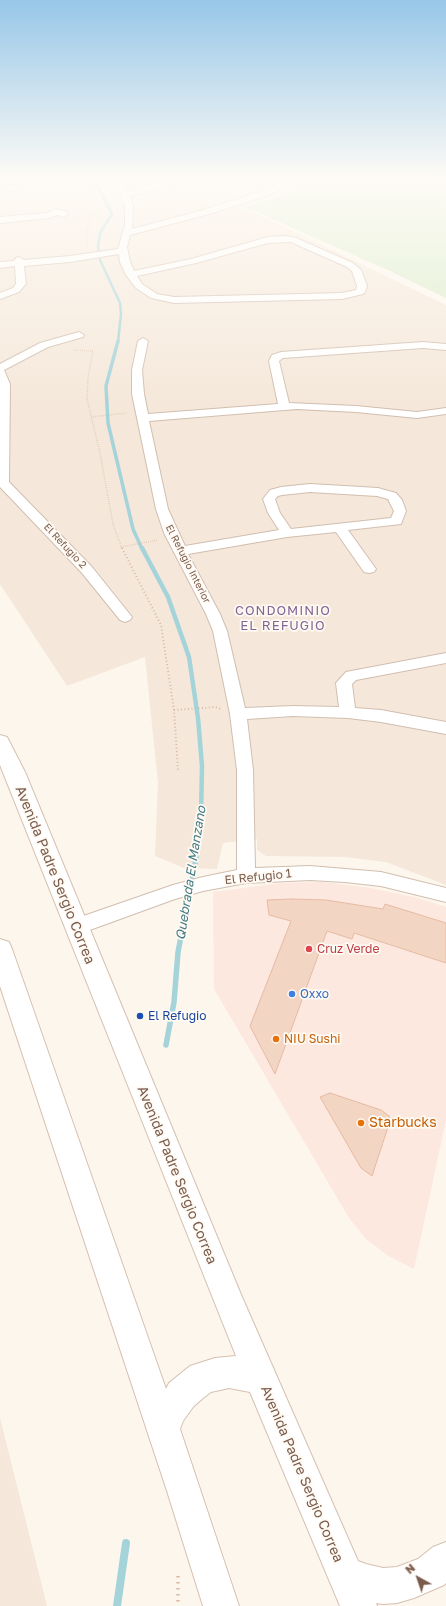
<!DOCTYPE html>
<html>
<head>
<meta charset="utf-8">
<style>
	body { margin:0 }
	#map { position:relative; width:446px; height:1606px; overflow:hidden; background:#fdf6ec; font-family:"Golos Text",sans-serif }
	canvas { display:block }
	.north { position:absolute; left:398px; top:1558px; width:40px; height:40px; -webkit-text-stroke:3px #fffaf3; paint-order:stroke; rotate:320deg; font-size:11px; font-weight:700; line-height:16px; text-align:center; color:#7a5c4d }
	.north::after { content:''; display:block; margin:auto; width:14px; height:18px; background:#7a5c4d; clip-path:polygon(50% 0,100% 100%,50% 72%,0 100%) }
</style>
</head>
<body>
<div id="map">
<canvas width="446" height="1606"></canvas>
<div class="north">N</div>
</div>
<script>
const context = document.querySelector('canvas').getContext('2d');
context.lineJoin = 'round';
function paint(path, color) { context.fillStyle = color; context.fill(path, 'evenodd'); }
const toPath = rows => new Path2D(rows.map(r => 'M' + r).join(''));
function trace(path, color, width, dash) { context.strokeStyle = color; context.lineWidth = width; context.lineCap = dash ? 'butt' : 'round'; context.setLineDash(dash || []); context.stroke(path); }
function label(font, color, halo, rows, align = 'center') {
  context.font = font + ' "Golos Text",sans-serif'; context.lineWidth = 3.5; context.setLineDash([]); context.textBaseline = 'middle'; context.strokeStyle = halo; context.fillStyle = color; for (const [text, x, y, turn = 0] of rows) {
    context.save(); context.translate(x, y); context.rotate((+turn || 0) * Math.PI / 180); context.textAlign = isNaN(turn) ? turn : align; if (halo) context.strokeText(text, 0, 0); context.fillText(text, 0, 0); context.restore();
  }
}
const residential = toPath([
	[0,180,324,180,243,207,446,305,446,885,386,862,344,857,266,856,257,850,257,839,223,843,217,869,184,868,155,856,158,783,145,657,67,686,0,584],
	[0,1418,47,1606,0,1606]
]);
const commercial = toPath([
	[324,882,371,888,418,898,446,907,446,1120,414,1269,387,1255,366,1239,349,1218,214,989,213,892,281,883]
]);
const green = toPath([
	[328,180,446,180,446,298,390,271,245,207]
]);
const streamFar4 = toPath([
	[90,180,98,187,112,214,100,233,98,246,100,260,120,303,121,314,118,342]
]);
const streamFar3 = toPath([
	[118,341,106,386,108,423,133,529,142,549]
]);
const streamFar2 = toPath([
	[142,548,168,597,189,657,198,718,202,766,201,817]
]);
const streamFar1 = toPath([
	[166,1045,174,1002,178,952,195,865,201,816]
]);
const stream = toPath([
	[117,1606,126,1543]
]);
const building = toPath([
	[292,899,326,900,383,909,385,904,446,923,446,963,354,933,352,939,327,931,275,1074,250,1026,291,921,269,915,267,900,292,899],
	[330,1093,381,1110,389,1116,390,1121,372,1176,361,1168,320,1097,330,1093]
]);
const pathFar2 = toPath([
	[71,180,79,184,82,202,91,219,87,229,87,246],
	[74,350,93,351,88,377,87,399,100,453,113,524,122,549],
	[91,417,127,413],
	[121,547,158,540]
]);
const pathFar1 = toPath([
	[122,548,161,625,174,710,178,770],
	[174,710,215,707,221,709]
]);
const path = toPath([
	[178,1576,178,1606]
]);
const street = toPath([
	[111,180,119,180,127,192,172,180,185,180,184,182,130,196,133,206,132,229,203,210,259,192,286,181,302,180,303,182,300,185,290,185,265,196,209,214,130,235,127,247,130,262,134,271,191,259,268,237,286,236,296,238,353,263,361,270,367,286,365,292,363,294,342,299,174,303,151,298,136,288,126,275,120,262,119,254,70,262,24,266,26,284,24,286,19,292,0,299,0,293,13,288,16,284,15,266,0,268,0,262,14,261,16,258,19,257,24,260,70,256,118,249,125,225,125,206,121,195,111,180],
	[286,242,291,242,347,267,352,271,357,286,356,290,342,293,174,297,157,294,142,284,137,276,196,263,268,243,286,242],
	[16,184,20,186,13,191,0,189,0,185,9,186,16,184],
	[56,209,67,212,68,214,64,217,57,215,49,218,0,223,0,217,47,213,56,209],
	[79,332,84,335,83,337,48,347,4,370,10,384,9,482,92,567,132,617,130,620,125,622,120,620,82,573,0,487,0,364,40,343,79,332],
	[143,338,148,341,142,370,144,394,148,414,278,404,269,361,272,355,281,352,423,342,446,344,446,350,423,348,283,358,279,361,289,403,356,406,417,412,446,408,446,414,417,418,356,412,297,409,149,421,168,509,185,546,279,530,268,513,263,499,270,490,281,487,310,484,378,488,396,493,402,500,406,511,401,524,348,530,376,569,374,572,369,573,364,572,336,532,287,537,188,554,220,614,227,631,245,708,293,706,339,707,336,683,346,672,446,653,446,663,356,680,352,684,355,708,381,710,446,722,446,734,381,722,348,718,293,716,247,719,253,770,255,868,310,866,381,872,446,888,446,902,381,886,345,882,310,880,246,883,203,891,175,899,76,935,69,933,67,927,69,921,173,885,203,877,237,870,237,770,230,714,213,631,206,614,164,533,156,509,132,394,132,370,138,341,143,338],
	[310,492,377,496,388,499,394,511,391,518,291,529,280,513,275,499,278,496,282,495,310,492]
]);
const secondary = toPath([
	[0,735,7,737,25,772,242,1297,358,1561,366,1564,383,1568,397,1567,418,1559,433,1547,446,1542,446,1583,444,1585,414,1598,397,1603,383,1604,376,1603,377,1606,340,1606,250,1392,229,1388,211,1392,203,1398,193,1407,183,1421,180,1429,239,1606,203,1606,167,1491,0,986,0,939,9,942,12,949,166,1389,169,1383,190,1366,215,1358,236,1356,0,765,0,735]
]);
const markers = [
	[309,949,4,"#e0444e"],
	[292,994,4,"#3f7fe0"],
	[140,1016,4,"#1a4fb4"],
	[276,1039,4,"#e8710a"],
	[361,1123,4,"#e8710a"]
];
const farStreetnames = [
	["El Refugio 2",65,546,47],
	["El Refugio Interior",188,564,63]
];
const streetNames = [
	["El Refugio 1",258,877,-6]
];
const healthNames = [
	["Cruz Verde",317,949]
];
const shopNames = [
	["Oxxo",300,994]
];
const transitNames = [
	["El Refugio",148,1016]
];
const foodNames = [
	["NIU Sushi",284,1039]
];
const neighbourhoodNames = [
	["CONDOMINIO",283,611],
	["EL REFUGIO",283,626]
];
const waterNames = [
	["Quebrada El Manzano",191,873,-81]
];
const nearStreetnames = [
	["Avenida Padre Sergio Correa",55,875,68],
	["Avenida Padre Sergio Correa",177,1175,68],
	["Avenida Padre Sergio Correa",302,1474,67]
];
const nearFoodnames = [
	["Starbucks",369,1123]
];
paint(residential, '#f5e8da');
paint(commercial, '#fde8e0');
paint(green, '#d8ecc9');
trace(streamFar4, '#a5d3da', 2.5);
trace(streamFar3, '#a5d3da', 3.5);
trace(streamFar2, '#a5d3da', 4.5);
trace(streamFar1, '#a5d3da', 5.5);
trace(stream, '#a5d3da', 8);
paint(building, '#f3d5c3');
trace(building, '#e6bba3', 1);
trace(street, '#d1beb0', 2);
trace(secondary, '#d6c0b0', 2);
trace(pathFar2, '#d9b8a5', 1.5, [0.5, 1.5]);
trace(pathFar1, '#d9b8a5', 2, [1, 2.5]);
trace(path, '#d9b8a5', 3.5, [1.5, 4.5]);
paint(street, '#fff');
paint(secondary, '#fff');
const sky = context.createLinearGradient(0, 0, 0, 405);
sky.addColorStop(0, '#97c7e8');
sky.addColorStop(0.44, '#fefbf6');
sky.addColorStop(1, '#fefbf600');
context.fillStyle = sky;
context.fillRect(0, 0, 446, 405);
for (const [x, y, r, color] of markers) { const dot = new Path2D(); dot.arc(x, y, r, 0, 2 * Math.PI); context.fillStyle = color; context.fill(dot); trace(dot, '#fffaf3', 1.5); }
label('10px', '#7a5c4d', '#fffaf3', farStreetnames);
label('12px', '#7a5c4d', '#fffaf3', streetNames);
label('12px', '#be3a42', '#fffaf3', healthNames, 'left');
label('12px', '#366cbe', '#fffaf3', shopNames, 'left');
label('12px', '#164399', '#fffaf3', transitNames, 'left');
label('12px', '#c56008', '#fffaf3', foodNames, 'left');
context.letterSpacing = '1px';
label('13px', '#846695', '#fffaf3', neighbourhoodNames);
context.letterSpacing = '0px';
label('italic 13px', '#437c86', '#fffaf3', waterNames);
label('14px', '#7a5c4d', '#fffaf3', nearStreetnames);
label('14px', '#c56008', '#fffaf3', nearFoodnames, 'left');
</script>
</body>
</html>
